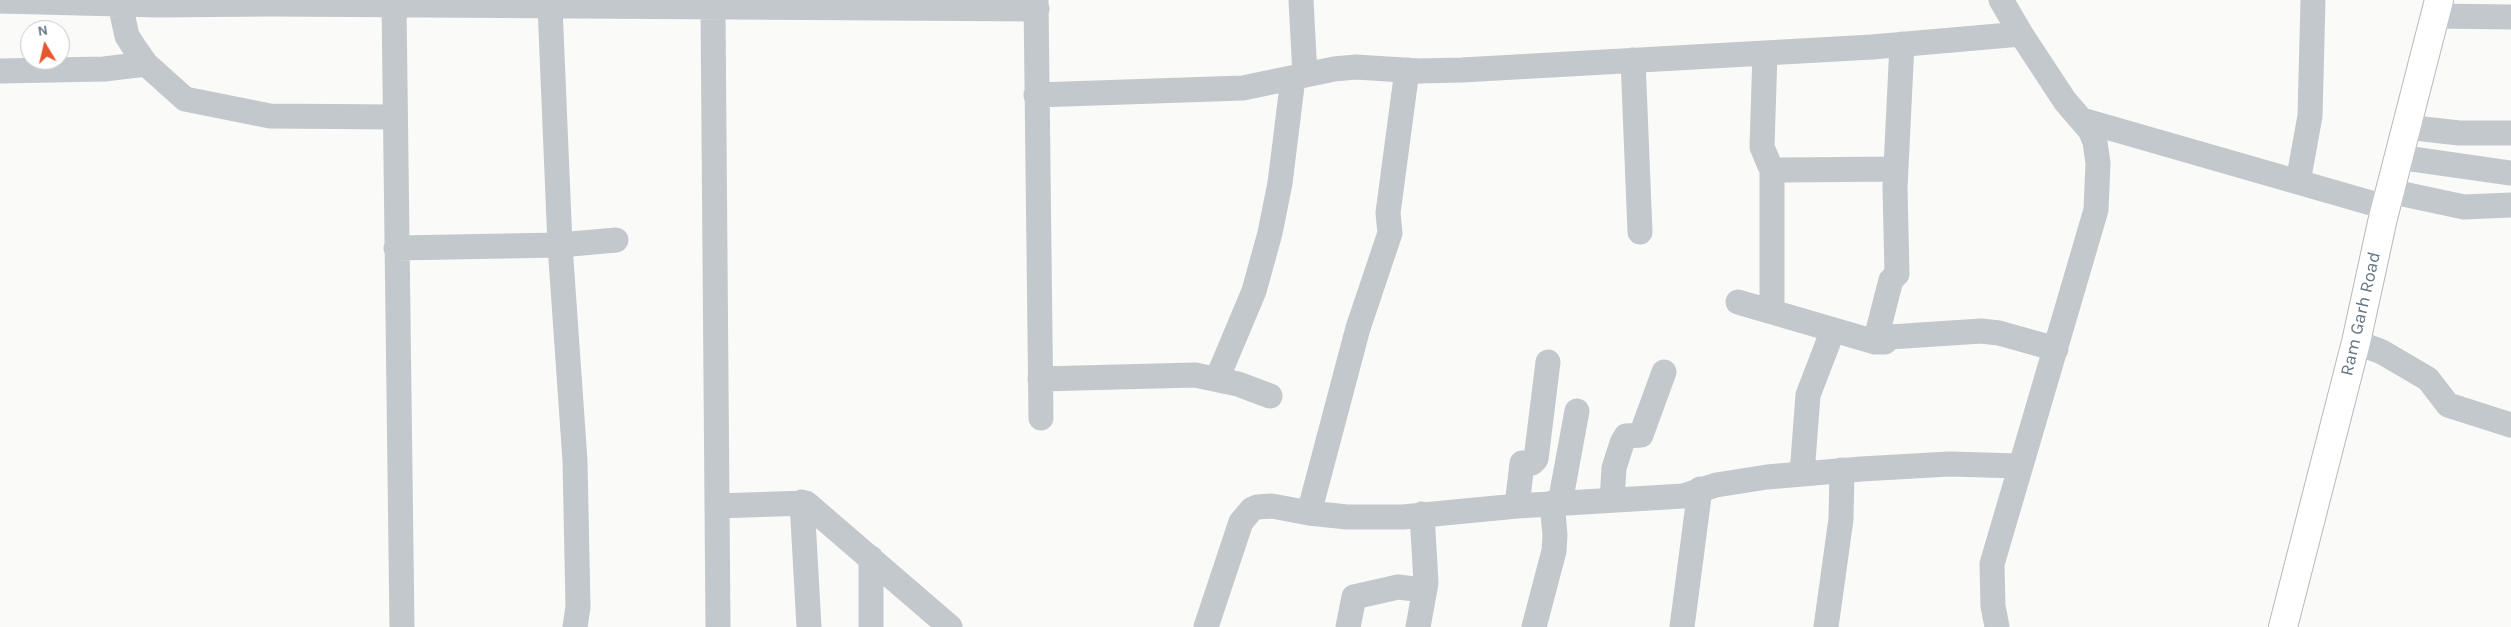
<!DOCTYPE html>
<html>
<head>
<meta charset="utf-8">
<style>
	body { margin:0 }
	#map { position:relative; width:2511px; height:627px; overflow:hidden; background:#fafaf8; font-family:Karla,sans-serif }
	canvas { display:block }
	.north { position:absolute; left:20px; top:20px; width:50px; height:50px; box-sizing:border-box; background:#fff; border:1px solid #c1c8cd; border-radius:50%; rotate:351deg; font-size:14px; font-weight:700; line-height:20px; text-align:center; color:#657683 }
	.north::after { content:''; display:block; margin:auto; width:18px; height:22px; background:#e4572e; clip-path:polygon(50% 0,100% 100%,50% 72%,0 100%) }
</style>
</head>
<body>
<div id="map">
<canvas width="2511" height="627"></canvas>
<div class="north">N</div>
</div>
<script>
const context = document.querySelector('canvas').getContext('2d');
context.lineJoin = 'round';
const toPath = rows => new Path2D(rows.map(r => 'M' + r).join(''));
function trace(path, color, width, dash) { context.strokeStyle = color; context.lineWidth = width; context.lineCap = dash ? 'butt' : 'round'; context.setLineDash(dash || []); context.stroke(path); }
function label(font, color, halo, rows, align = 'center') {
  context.font = font + ' Karla,sans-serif'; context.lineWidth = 5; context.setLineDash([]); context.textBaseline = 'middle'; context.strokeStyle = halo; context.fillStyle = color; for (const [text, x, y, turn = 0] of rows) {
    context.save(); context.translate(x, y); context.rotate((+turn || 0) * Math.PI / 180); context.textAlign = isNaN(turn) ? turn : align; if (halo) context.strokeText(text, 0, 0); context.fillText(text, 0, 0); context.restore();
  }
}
const minor = toPath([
	[1036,0,1041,418],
	[1301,0,1305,75],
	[0,1,158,5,271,4,1037,9],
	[120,4,127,36,134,47,146,64,185,99,270,116,395,117],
	[394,5,402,627],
	[550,6,560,245,575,461,578,607,575,627],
	[713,9,718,627],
	[2435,16,2511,17],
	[1765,53,1762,147,1770,166,1775,170,1785,170,1896,169],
	[1633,60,1640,232],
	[0,71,104,69,146,64],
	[1036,95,1243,88,1334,69,1356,67,1419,71,1462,70,1872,47,2021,34],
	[2082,120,2385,207],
	[2406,127,2459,133,2511,133],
	[2398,157,2511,173],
	[1772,168,1772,312],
	[2298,182,2310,116,2313,0],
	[2389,191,2464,207,2511,205],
	[396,248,560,245,616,240],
	[1738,302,1875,342,1885,342,1890,337,1981,331,1999,333,2056,349],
	[1875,342,1891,280,1897,274,1895,188,1902,44],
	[2356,342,2382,352,2428,379,2448,405,2511,425],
	[1040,379,1195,375,1238,384,1270,396],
	[1217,379,1254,291,1270,233,1280,183,1293,78],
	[1802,474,1808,395,1833,330],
	[1612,500,1614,468,1622,443,1626,436,1641,435,1664,372],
	[802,502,809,627],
	[1560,503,1577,411],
	[717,506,806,503,950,627],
	[1517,506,1522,463,1532,463,1536,459,1548,362],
	[1309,513,1358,328,1390,233,1388,213,1407,70],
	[871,627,871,558],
	[1206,627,1241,522,1252,509,1257,507,1272,506,1309,513,1347,517,1403,517,1517,506,1683,496,1716,485,1767,477,1861,469,1949,464,2020,466],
	[1348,627,1354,597,1398,587,1424,590],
	[1418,627,1426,583,1422,514],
	[1534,627,1554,551,1555,535,1552,503],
	[1682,627,1700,489],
	[1826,627,1841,519,1842,470],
	[1997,627,1993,606,1992,564,2096,210,2098,163,2095,142,2090,130,2065,101,2021,34,2001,0]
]);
const major = toPath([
	[2283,627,2356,342,2383,218,2439,0]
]);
const streetNames = [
	["Ram Garh Road",2361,314,-77]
];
trace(major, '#b5babe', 30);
trace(minor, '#c3c8cc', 25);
trace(major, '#fff', 28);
label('18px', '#657683', '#fff', streetNames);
</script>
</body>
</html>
